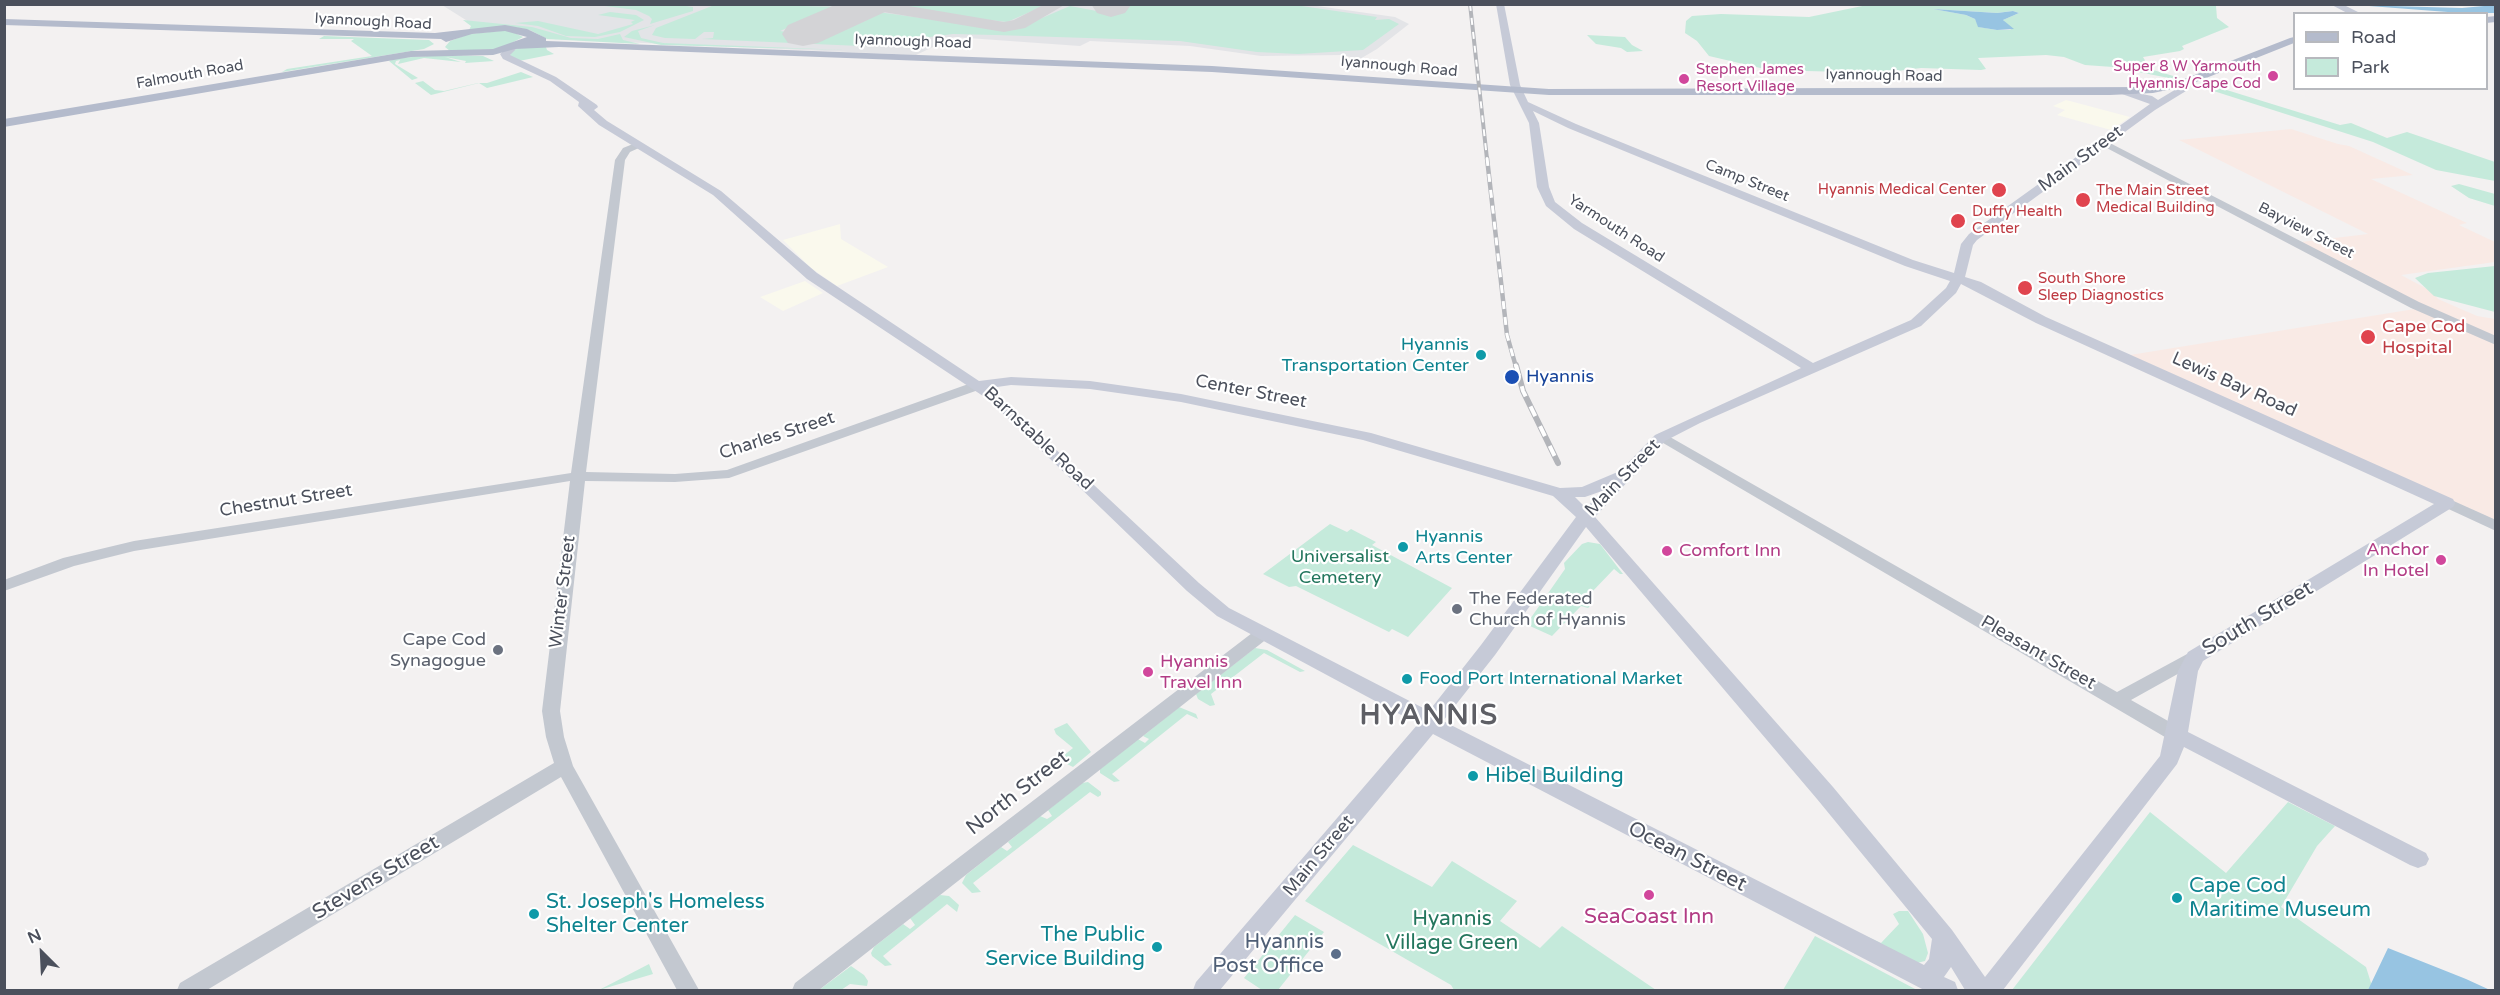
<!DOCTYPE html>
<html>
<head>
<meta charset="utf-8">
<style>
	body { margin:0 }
	#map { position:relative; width:2500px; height:995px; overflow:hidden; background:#f3f1f1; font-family:"Varela Round",sans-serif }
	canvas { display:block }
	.frame { position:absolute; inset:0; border:6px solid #4b505c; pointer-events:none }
	.legend { position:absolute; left:2293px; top:12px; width:195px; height:78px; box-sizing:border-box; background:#fff; border:2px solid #b7b9be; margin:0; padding:8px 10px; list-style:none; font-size:18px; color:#4b505c }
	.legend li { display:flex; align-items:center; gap:12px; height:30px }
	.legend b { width:30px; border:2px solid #b7b9be }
	.north { position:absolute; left:12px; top:923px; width:60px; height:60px; -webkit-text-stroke:4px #fff; paint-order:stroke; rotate:336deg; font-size:16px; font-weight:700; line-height:24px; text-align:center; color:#4b505c }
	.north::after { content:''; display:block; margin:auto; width:21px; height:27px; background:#4b505c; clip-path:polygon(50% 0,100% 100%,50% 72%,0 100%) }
</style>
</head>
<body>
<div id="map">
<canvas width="2500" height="995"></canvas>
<div class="frame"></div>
<ul class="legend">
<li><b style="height:8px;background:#b4bbcc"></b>Road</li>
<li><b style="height:16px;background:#c5eadb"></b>Park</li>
</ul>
<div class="north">N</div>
</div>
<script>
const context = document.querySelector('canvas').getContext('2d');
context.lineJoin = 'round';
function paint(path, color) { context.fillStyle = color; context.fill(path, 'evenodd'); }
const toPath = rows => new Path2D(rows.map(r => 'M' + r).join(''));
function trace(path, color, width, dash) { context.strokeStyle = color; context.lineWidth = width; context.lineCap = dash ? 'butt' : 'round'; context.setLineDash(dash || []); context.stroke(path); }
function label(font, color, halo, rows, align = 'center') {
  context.font = font + ' "Varela Round",sans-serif'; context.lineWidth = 4.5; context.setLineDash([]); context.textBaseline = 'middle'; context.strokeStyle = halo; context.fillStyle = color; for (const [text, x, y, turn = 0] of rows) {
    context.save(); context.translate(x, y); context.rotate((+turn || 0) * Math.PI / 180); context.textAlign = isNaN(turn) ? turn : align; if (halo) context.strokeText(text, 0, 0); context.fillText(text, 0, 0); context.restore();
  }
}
const commercial = toPath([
	[2066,100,2130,117,2111,130,2057,115,2065,110,2053,106],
	[840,224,841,239,888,267,837,286,811,268,783,240],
	[805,281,823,293,783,311,760,297]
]);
const medical = toPath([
	[2291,129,2338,144,2349,146,2413,175,2371,179,2467,223,2459,225,2495,242,2495,262,2401,275,2433,292,2438,299,2477,316,2495,319,2495,520,2130,355,2427,307,2301,242,2368,234,2179,140]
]);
const airport = toPath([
	[1303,4,1395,17,1409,24,1377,49,1360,59,1341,55,1261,56,1190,46,1090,41,1080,46,954,37,916,55,553,39,519,27,477,27,442,5]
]);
const green = toPath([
	[717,4,845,7,827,14,822,13,780,31,793,33,790,36,822,39,865,21,860,19,878,12,1002,29,1021,27,1070,6,1102,12,1112,4,1288,4,1377,17,1375,20,1389,19,1399,24,1363,50,1298,54,1257,52,1180,41,995,35,953,34,860,46,702,39,713,38,714,32,704,32,695,39,665,38,652,35,656,28],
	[1872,4,2213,4,2216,6,2217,18,2229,27,2182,46,2184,49,2180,51,2143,57,2150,69,2180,78,2174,79,2113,67,2085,65,2064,57,2046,55,1978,58,1986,69,1981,70,1921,68,1882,73,1769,70,1709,56,1697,41,1685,33,1686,21,1692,16,1721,14,1809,17],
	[1933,9,1997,13,2013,11,2019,13,2003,20,2011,30,1997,30,1979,27,1975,19,1966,15],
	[679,5,693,7,693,11,650,24,652,19,649,16,636,10,597,5],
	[894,5,1046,4,1046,5,1007,22,947,15],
	[610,12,636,15,644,20,620,32,595,37,566,36,538,26,515,23,538,21,598,34,633,24,631,22,635,20,598,15],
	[463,20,532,27,571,38,598,39,620,34,623,40,640,44,547,39,530,30,513,27,469,30,471,26],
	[655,25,638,31,641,38,663,43,846,50,661,45,624,37,632,31],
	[509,30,523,37,500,49,450,51,445,47,450,41,469,34],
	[1587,35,1625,37,1632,45,1643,51,1627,52,1621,48,1596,44],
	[324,36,429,40,434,44,424,49,282,72,287,69,372,56,351,41,354,39,319,39],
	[545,44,547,50,554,54,519,61,510,56,511,51,519,48],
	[443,55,483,56,494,61,465,63,466,61,445,57,461,62,424,58,398,64,400,60,396,61,395,64,418,78,412,80,389,61,397,58],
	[521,72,533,77,487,88,479,83,431,95,415,83,423,81,435,90,444,91,478,83,487,83],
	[2204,83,2340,125,2351,123,2387,138,2407,132,2495,162,2495,181,2436,170,2373,142,2198,86],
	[2459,184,2495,194,2495,206,2469,198,2451,186],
	[2495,266,2495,312,2434,296,2415,278,2428,273],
	[1330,524,1347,532,1351,529,1376,542,1372,545,1452,588,1408,637,1392,629,1389,632,1296,586,1289,587,1263,574],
	[1588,542,1600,544,1623,574,1620,574,1614,569,1590,594,1584,596,1585,602,1591,605,1588,608,1581,606,1552,636,1530,626,1528,622,1565,569,1564,563,1582,544],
	[1255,648,1267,650,1305,671,1300,672,1264,653,1211,694,1215,705,1210,706,1198,699,1196,694],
	[1179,707,1196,714,1198,719,1187,714,1112,774,1120,781,1114,782,1100,773,1100,769,1138,739,1145,743,1149,739,1143,736],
	[1067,723,1091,752,1073,767,1065,763,1063,756,1073,748,1056,734,1054,729],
	[1088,782,1101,792,1101,795,1098,797,1090,792,973,883,981,892,972,893,962,883,966,875,1001,847,1007,851,1012,847,1008,842,1040,816,1047,819,1052,816,1048,810,1082,783],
	[2288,802,2335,826,2317,846,2281,907,2366,967,2372,986,2368,990,2012,990,2150,812,2226,873],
	[1353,845,1432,887,1452,861,1517,901,1500,921,1540,948,1562,926,1656,990,1454,990,1451,985,1305,901],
	[940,895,949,896,959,905,957,912,947,904,883,956,892,965,885,966,872,956,871,953,874,947,903,924,910,929,915,925,910,918],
	[1899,911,1908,911,1923,934,1928,953,1925,961,1917,963,1864,935,1881,943,1899,924,1893,914],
	[1295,915,1324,932,1278,990,1262,990,1244,978],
	[1815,936,1917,990,1783,990],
	[649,964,653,974,599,990],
	[851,966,864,975,868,981,867,986,850,984,841,990,819,990]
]);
const water = toPath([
	[2356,5,2462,8,2495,5,2495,13,2461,13],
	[1933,9,1997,13,2013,11,2019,13,2003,20,2014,29,1997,30,1978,27,1975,19,1966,15],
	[2388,948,2466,979,2490,990,2368,990]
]);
const taxiway = toPath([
	[857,4,897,4,1004,22,1014,20,1045,4,1066,4,1025,28,1004,32,865,9,857,4]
]);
const runway = toPath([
	[837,4,890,4,885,12,818,43,803,46,788,43,782,34,788,25,837,4],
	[1091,4,1130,4,1131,5,1125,13,1111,17,1097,13,1091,4]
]);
const tertiary = toPath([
	[2104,140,2419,302,2496,336,2496,345,2411,308,2101,145,2099,143,2104,140],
	[638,142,641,143,641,147,630,152,625,160,586,472,675,474,727,470,974,382,979,381,986,385,984,388,729,478,675,482,585,481,560,711,564,737,573,766,699,990,677,990,561,777,207,990,177,990,180,983,554,763,546,737,542,711,570,481,134,551,74,566,4,591,4,580,63,558,134,541,571,473,615,160,623,148,638,142],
	[1663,433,2117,692,2189,653,2201,653,2204,657,2201,661,2131,700,2184,730,2186,735,2184,740,2177,742,2170,740,1658,440,1656,437,1658,434,1663,433],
	[2447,498,2496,520,2496,531,2442,506,2439,503,2442,500,2447,498],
	[1262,628,1268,630,1271,634,1268,638,819,990,792,990,795,983,1256,630,1262,628]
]);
const secondary = toPath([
	[1496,4,1504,4,1520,85,1528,102,1576,124,1913,260,1954,273,1961,244,1969,234,2150,104,2122,94,2122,90,2152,96,2158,100,2178,88,2179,82,2185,82,2186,91,2155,110,1977,240,1973,245,1965,277,1981,282,2046,317,2453,499,2455,503,2453,507,2203,661,2198,671,2188,732,2426,853,2429,859,2426,865,2418,868,2410,865,2184,747,2177,764,2003,990,1965,990,1951,967,1944,977,1955,982,1958,990,1924,990,1433,734,1220,990,1193,990,1196,982,1418,724,1217,616,1187,591,989,400,807,279,713,195,599,125,578,106,579,102,550,81,503,59,500,54,509,46,515,46,517,48,510,55,556,77,597,105,598,107,594,110,607,121,721,191,817,273,979,381,1011,377,1090,381,1181,394,1371,433,1560,488,1582,487,1620,471,1655,435,1801,368,1574,229,1546,206,1537,187,1529,123,1510,85,1496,4],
	[1533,111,1568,128,1905,266,1950,281,1946,288,1911,320,1813,363,1582,223,1555,202,1549,187,1539,123,1533,111],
	[1961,284,2036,323,2434,504,2188,652,2178,671,2160,756,1985,977,1952,930,1833,787,1595,517,1665,441,1700,423,1921,326,1956,293,1961,284],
	[1011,385,1090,389,1181,402,1363,440,1553,496,1576,517,1481,645,1429,711,1229,608,1199,583,990,388,1011,385],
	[1602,491,1586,508,1575,497,1585,497,1602,491],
	[1586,527,1817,799,1932,939,1929,959,1924,965,1443,721,1495,655,1586,527],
	[2330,4,2342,4,2362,14,2349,14,2330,4]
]);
const primary = toPath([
	[2496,16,2496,22,2486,23,2486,17,2496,16],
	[4,19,435,33,505,25,527,29,546,38,546,41,1212,66,1549,89,2153,87,2179,81,2290,38,2294,37,2294,43,2186,86,2153,93,2110,95,1549,95,1212,72,559,47,515,49,493,55,411,57,4,127,4,119,411,51,493,49,527,37,505,31,472,34,446,42,441,39,4,25,4,19]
]);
const railFar2 = toPath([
	[1470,4,1487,159]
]);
const railFar1 = toPath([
	[1487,158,1507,335,1516,367]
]);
const rail = toPath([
	[1516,365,1523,391,1558,463]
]);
const markers = [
	[2273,76,6,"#d1479c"],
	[1684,79,6,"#d1479c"],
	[1999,190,8,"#e0444e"],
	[2083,200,8,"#e0444e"],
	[1958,221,8,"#e0444e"],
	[2025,288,8,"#e0444e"],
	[2368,337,8,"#e0444e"],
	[1481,355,6,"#0f9aa8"],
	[1512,377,8,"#1a4fb4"],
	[1403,547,6,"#0f9aa8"],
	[1667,551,6,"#d1479c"],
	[2441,560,6,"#d1479c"],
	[1457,609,6,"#6b7280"],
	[498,650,6,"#6b7280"],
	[1148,672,6,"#d1479c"],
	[1407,679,6,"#0f9aa8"],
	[1473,776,6,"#0f9aa8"],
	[1649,895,6,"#d1479c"],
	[2177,898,6,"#0f9aa8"],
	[534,914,6,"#0f9aa8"],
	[1157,947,6,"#0f9aa8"],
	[1336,954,6,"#5c6f8a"]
];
const farStreetnames = [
	["Iyannough Road",373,22,3],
	["Iyannough Road",913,42,2],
	["Iyannough Road",1399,67,5],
	["Falmouth Road",190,75,-10],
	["Iyannough Road",1884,76,1],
	["Camp Street",1747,181,22],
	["Yarmouth Road",1616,229,33],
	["Bayview Street",2306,231,27]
];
const farHotelnames = [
	["Super 8 W Yarmouth",2261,67],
	["Hyannis/Cape Cod",2261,84],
	["Stephen James",1696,70,"left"],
	["Resort Village",1696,87,"left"]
];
const farHealthnames = [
	["Hyannis Medical Center",1986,190,"right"],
	["The Main Street",2096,191],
	["Medical Building",2096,208],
	["Duffy Health",1972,212],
	["Center",1972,229],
	["South Shore",2038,279],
	["Sleep Diagnostics",2038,296]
];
const streetNames = [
	["Main Street",2081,159,-36],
	["Lewis Bay Road",2234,385,24],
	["Center Street",1251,392,11],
	["Charles Street",777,436,-18],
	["Barnstable Road",1038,439,43],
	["Main Street",1623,478,-46],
	["Chestnut Street",286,501,-9],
	["Winter Street",563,592,-83],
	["Pleasant Street",2038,653,30],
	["Main Street",1319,856,-50]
];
const healthNames = [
	["Cape Cod",2382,327],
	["Hospital",2382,348]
];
const cultureNames = [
	["Hyannis",1469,345,"right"],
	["Transportation Center",1469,366,"right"],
	["Hyannis",1415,537],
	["Arts Center",1415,558],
	["Food Port International Market",1419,679]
];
const transitNames = [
	["Hyannis",1526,377]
];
const hotelNames = [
	["Anchor",2429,550,"right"],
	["In Hotel",2429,571,"right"],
	["Comfort Inn",1679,551],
	["Hyannis",1160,662],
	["Travel Inn",1160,683]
];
const parkNames = [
	["Universalist",1340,557],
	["Cemetery",1340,578]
];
const worshipNames = [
	["The Federated",1469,599],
	["Church of Hyannis",1469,620],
	["Cape Cod",486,640,"right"],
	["Synagogue",486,661,"right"]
];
const nearStreetnames = [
	["South Street",2258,619,-31],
	["North Street",1018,793,-38],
	["Ocean Street",1687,857,27],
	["Stevens Street",376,878,-31]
];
const nearCulturenames = [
	["Hibel Building",1485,776],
	["Cape Cod",2189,886],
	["Maritime Museum",2189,910],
	["St. Joseph's Homeless",546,902],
	["Shelter Center",546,926],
	["The Public",1145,935,"right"],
	["Service Building",1145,959,"right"]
];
const nearHotelnames = [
	["SeaCoast Inn",1649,917]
];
const nearParknames = [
	["Hyannis",1452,919],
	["Village Green",1452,943]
];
const nearServicenames = [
	["Hyannis",1324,942],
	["Post Office",1324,966]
];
const nearDistrictnames = [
	["HYANNIS",1429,717]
];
paint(commercial, '#faf9ed');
paint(medical, '#f9eae5');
paint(airport, '#e3e4e7');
paint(green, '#c5eadb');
paint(water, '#97c4e2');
paint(taxiway, '#d3d3d6');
paint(runway, '#d3d3d6');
paint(tertiary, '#c3c8d0');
paint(secondary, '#c6cad7');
paint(primary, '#b4bbcc');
trace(railFar2, '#b3b5ba', 4);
trace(railFar1, '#b3b5ba', 4.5);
trace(rail, '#b3b5ba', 6);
trace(railFar2, '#fff', 2, [7]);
trace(railFar1, '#fff', 3, [8]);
trace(rail, '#fff', 4, [11]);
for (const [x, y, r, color] of markers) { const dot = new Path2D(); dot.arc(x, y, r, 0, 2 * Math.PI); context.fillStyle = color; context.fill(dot); trace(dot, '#fff', 2); }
label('15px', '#4b505c', '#fff', farStreetnames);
label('15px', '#b23c85', '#fff', farHotelnames, 'right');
label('15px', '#be3a42', '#fff', farHealthnames, 'left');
label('18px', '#4b505c', '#fff', streetNames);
label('18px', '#be3a42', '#fff', healthNames, 'left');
label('18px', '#0d838f', '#fff', cultureNames, 'left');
label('18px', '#164399', '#fff', transitNames, 'left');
label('18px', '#b23c85', '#fff', hotelNames, 'left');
label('18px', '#23765d', '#fff', parkNames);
label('18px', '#5b616d', '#fff', worshipNames, 'left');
label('21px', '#4b505c', '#fff', nearStreetnames);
label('21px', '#0d838f', '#fff', nearCulturenames, 'left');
label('21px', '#b23c85', '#fff', nearHotelnames);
label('21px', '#23765d', '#fff', nearParknames);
label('21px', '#4e5e75', '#fff', nearServicenames, 'right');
context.letterSpacing = '1.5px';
label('bold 28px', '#5e5f65', '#fff', nearDistrictnames);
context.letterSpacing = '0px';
</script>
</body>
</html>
